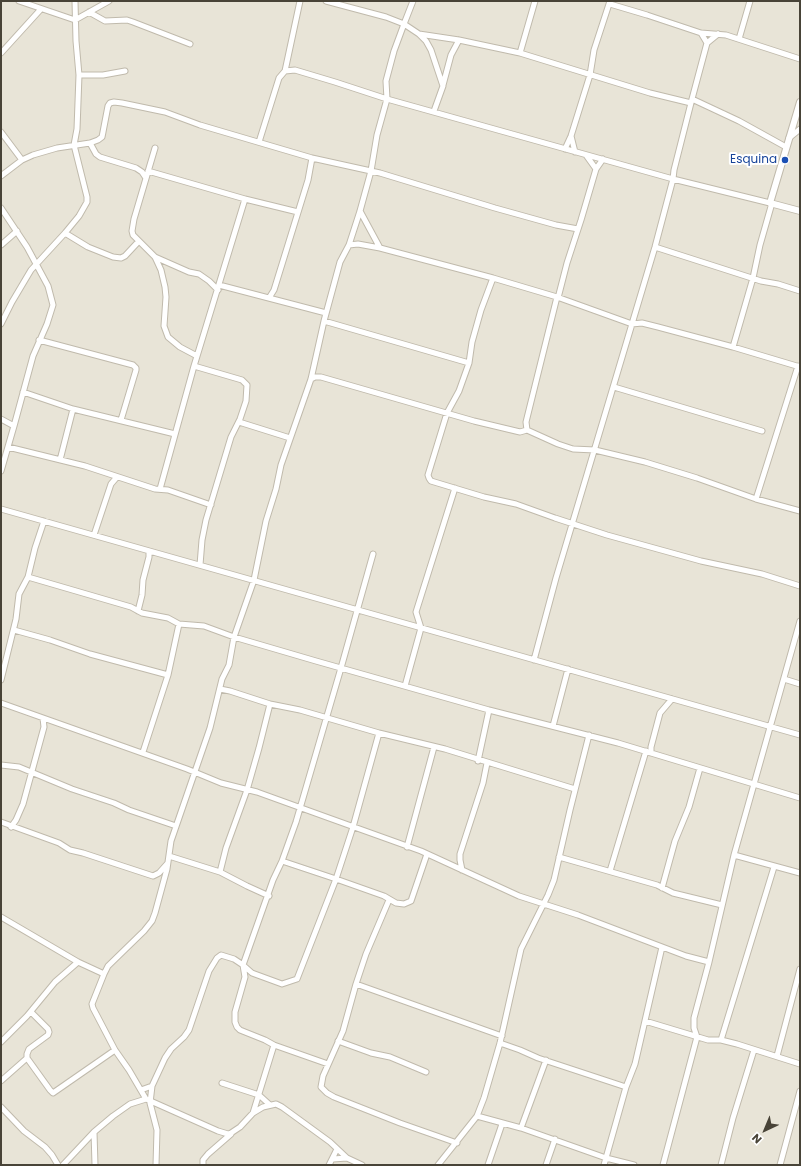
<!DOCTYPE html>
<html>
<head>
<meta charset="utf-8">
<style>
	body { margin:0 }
	#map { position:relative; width:801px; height:1166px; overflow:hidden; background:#f4f2e9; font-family:Poppins,sans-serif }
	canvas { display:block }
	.frame { position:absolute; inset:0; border:2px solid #484337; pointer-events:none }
	.north { position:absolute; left:745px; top:1110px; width:40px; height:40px; -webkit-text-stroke:3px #fff; paint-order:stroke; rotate:224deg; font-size:11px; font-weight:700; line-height:16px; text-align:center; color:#484337 }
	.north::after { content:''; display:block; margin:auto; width:14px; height:18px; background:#484337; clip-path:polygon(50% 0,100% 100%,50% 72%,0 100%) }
</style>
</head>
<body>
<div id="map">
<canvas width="801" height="1166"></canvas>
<div class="frame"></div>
<div class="north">N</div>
</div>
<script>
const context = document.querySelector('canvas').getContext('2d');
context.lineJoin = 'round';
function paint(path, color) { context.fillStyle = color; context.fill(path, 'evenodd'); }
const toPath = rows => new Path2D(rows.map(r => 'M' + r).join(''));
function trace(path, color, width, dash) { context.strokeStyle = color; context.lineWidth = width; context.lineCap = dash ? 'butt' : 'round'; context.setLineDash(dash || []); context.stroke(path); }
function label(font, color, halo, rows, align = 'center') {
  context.font = font + ' Poppins,sans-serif'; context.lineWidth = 4; context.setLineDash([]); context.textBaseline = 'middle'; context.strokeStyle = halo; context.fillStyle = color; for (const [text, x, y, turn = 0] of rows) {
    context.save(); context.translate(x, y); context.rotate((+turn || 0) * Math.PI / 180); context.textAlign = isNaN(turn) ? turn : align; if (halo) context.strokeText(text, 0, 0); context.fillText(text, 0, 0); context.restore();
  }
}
const residential = toPath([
	[1,1,800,1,800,1165,1,1165]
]);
const minor = toPath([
	[19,1,75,20,109,1],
	[326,1,386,17,404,24,394,51,386,81,387,99,673,179,770,203],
	[413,1,404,24,419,34,426,41,431,50,443,86,434,111],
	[610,4,647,15,701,33,707,43],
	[89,12,105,21,127,20,133,22,190,44],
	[701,33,726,35,800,59],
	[419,34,459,40,520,53,650,93,691,103],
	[739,39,750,1],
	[1,53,41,9],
	[520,53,535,1],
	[285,71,300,1],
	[79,75,103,75,125,71],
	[443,85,451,55,459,40],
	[692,99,739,121,786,147],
	[1,132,22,160],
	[571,136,575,152],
	[789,138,800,129],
	[259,142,279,78,285,71,295,70,335,82,387,99,377,135,371,171,360,211,349,245],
	[90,143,96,154,100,157,136,168,142,172,146,178],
	[155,148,134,219,132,231,133,235,155,257,161,270,165,287,166,297,164,326,168,337,180,347,197,356],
	[565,149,571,136,590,75,594,50,610,1],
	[586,155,596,169],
	[148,171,245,199,298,212],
	[1,176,22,160,33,155,57,148,90,143,98,140,102,137,103,132,108,106,110,103,114,102,122,103,165,112,200,125,312,158,380,173,495,208,556,225,578,229],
	[1,208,27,247,48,286,53,305,47,324,33,356,14,426,1,471],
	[360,211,380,248,493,278,557,297,632,324,642,323,658,327,733,347,800,367],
	[65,233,88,247,113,257,121,258,125,256,139,241],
	[1,245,17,231],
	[655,247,761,281,778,284,800,291],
	[155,257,189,272,199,274,209,281,218,290],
	[493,278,481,310,472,342,469,363,459,391,447,413,428,475,429,478,431,481,484,497,516,504,555,518,607,535,701,561,762,574,800,586],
	[219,285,326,313],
	[557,297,526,422,527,430,558,444,573,449,595,450,645,462,697,478,756,499,800,511],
	[269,298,274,290,308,180,312,158],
	[558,298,567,263,581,220,596,169,603,159],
	[324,321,469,363],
	[1,324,12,302,31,270,65,233,79,216,87,202,87,197,74,145,77,129,79,75,76,41,75,1],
	[39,340,133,365,136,368,136,370,121,420],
	[733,347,753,278,760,245,772,203],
	[194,366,242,380,247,385,246,401,240,419,231,437,206,520,202,540,200,565],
	[311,379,315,377,321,377,474,421,520,432,527,430],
	[614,387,762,431],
	[23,392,73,409,175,434],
	[1,419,14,426],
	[239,422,290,438],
	[8,447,85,466,155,489,168,490,211,505],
	[60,460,73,409],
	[160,489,194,366,245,199],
	[756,499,798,366],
	[1,509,800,735],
	[94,535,111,484,117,477],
	[28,577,131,607,142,613,168,618,179,624,204,626,234,637,316,661,489,710,618,743,800,798],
	[138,611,142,595,143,580,149,557,149,551],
	[14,630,50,640,90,654,168,675],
	[534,660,556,578,655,247,673,179,674,170,692,99,707,43,718,34],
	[784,679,800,684],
	[1,680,16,619,19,594,28,577,35,548,44,521],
	[405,686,421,628,416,612,455,488],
	[220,689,230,691,270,704,300,710,379,733,445,749,575,789],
	[1,703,187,769,221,783,257,792,329,818,421,851,519,896,578,915,686,956,709,962],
	[553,726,568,669],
	[143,752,168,675,179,624],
	[651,753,651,747,660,713,672,699],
	[478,761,489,710],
	[1,765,19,767,72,789,114,803,129,810,176,826],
	[1,822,59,843,70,850,83,853,153,876,159,873,167,864],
	[11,827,16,820,23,804,44,727,43,718],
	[407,847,434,747],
	[734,855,800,873],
	[169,856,220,872],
	[559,857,657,885,673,893,722,905],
	[282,861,336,879,384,896,396,903,404,904,411,901,427,854],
	[462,870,460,860,460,854,483,783,487,763],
	[610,871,646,751],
	[662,888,675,841,689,807,700,768],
	[269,896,247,886,220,872,226,848,247,790,259,748,270,704],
	[389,900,366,954,356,984,343,1031,323,1076,321,1087,327,1093,334,1097,400,1123,457,1143],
	[1,917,78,962,104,974],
	[243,965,252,973,282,984,297,979,336,879,353,827,379,733],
	[243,965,245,977,235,1012,235,1022,237,1027,240,1030,265,1040,274,1045,328,1064],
	[356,984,502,1036],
	[645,1021,708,1040,721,1040,737,1044,800,1064],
	[721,1040,774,867],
	[338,1041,371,1053,390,1057,426,1072],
	[1,1042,27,1016,55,982,78,962],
	[500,1043,520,1050,538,1058,626,1087],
	[777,1056,800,969],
	[27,1058,50,1090,53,1093,115,1050],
	[1,1081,27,1058,27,1054,29,1049,48,1035,49,1032,48,1029,31,1012],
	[222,1083,259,1095,270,1105],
	[141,1090,152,1086],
	[1,1107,24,1131,45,1147,52,1155,58,1165],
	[253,1113,274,1045],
	[477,1116,521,1128,606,1158,634,1165],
	[521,1128,546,1060],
	[94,1132,95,1165],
	[333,1159,347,1158],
	[63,1165,94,1132,113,1116,130,1104,146,1099],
	[156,1165,157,1130,150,1103,152,1086,165,1058,171,1049,184,1037,189,1030,209,971,217,958,221,955,234,959,243,965,273,880,282,861,296,822,341,668,373,554],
	[203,1165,203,1160,208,1154,231,1134],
	[329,1165,337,1149],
	[362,1165,347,1158,330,1142,282,1107,276,1104,263,1107,253,1113,240,1127,231,1133,228,1134,218,1131,146,1099,129,1070,115,1050,93,1008,92,1004,104,974,108,966,144,931,152,921,155,913,167,869,171,841,210,728,222,679,229,665,234,637,254,580,266,521,276,489,281,465,311,379,324,321,340,262,349,245,358,244,380,248],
	[438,1165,477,1116,484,1098,500,1043,521,949,548,895,554,880,570,810,589,735],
	[488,1165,502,1124],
	[546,1165,555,1139],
	[604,1165,626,1087,635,1064,662,947],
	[663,1165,697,1037,694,1028,694,1018,709,962,734,855,800,621],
	[721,1165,733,1118,754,1050],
	[780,1165,800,1091]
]);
const tertiary = toPath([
	[800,102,770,203,800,211]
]);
const markers = [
	[785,160,4,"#1a4fb4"]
];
const transitNames = [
	["Esquina",777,160]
];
paint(residential, '#e8e4d7');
trace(minor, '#c0baac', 7);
trace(tertiary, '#c0baac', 8);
trace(minor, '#fff', 5);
trace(tertiary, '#fff', 6);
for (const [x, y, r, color] of markers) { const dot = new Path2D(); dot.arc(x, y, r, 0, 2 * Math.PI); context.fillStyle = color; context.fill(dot); trace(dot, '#fff', 1.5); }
label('12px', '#164399', '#fff', transitNames, 'right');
</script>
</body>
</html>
